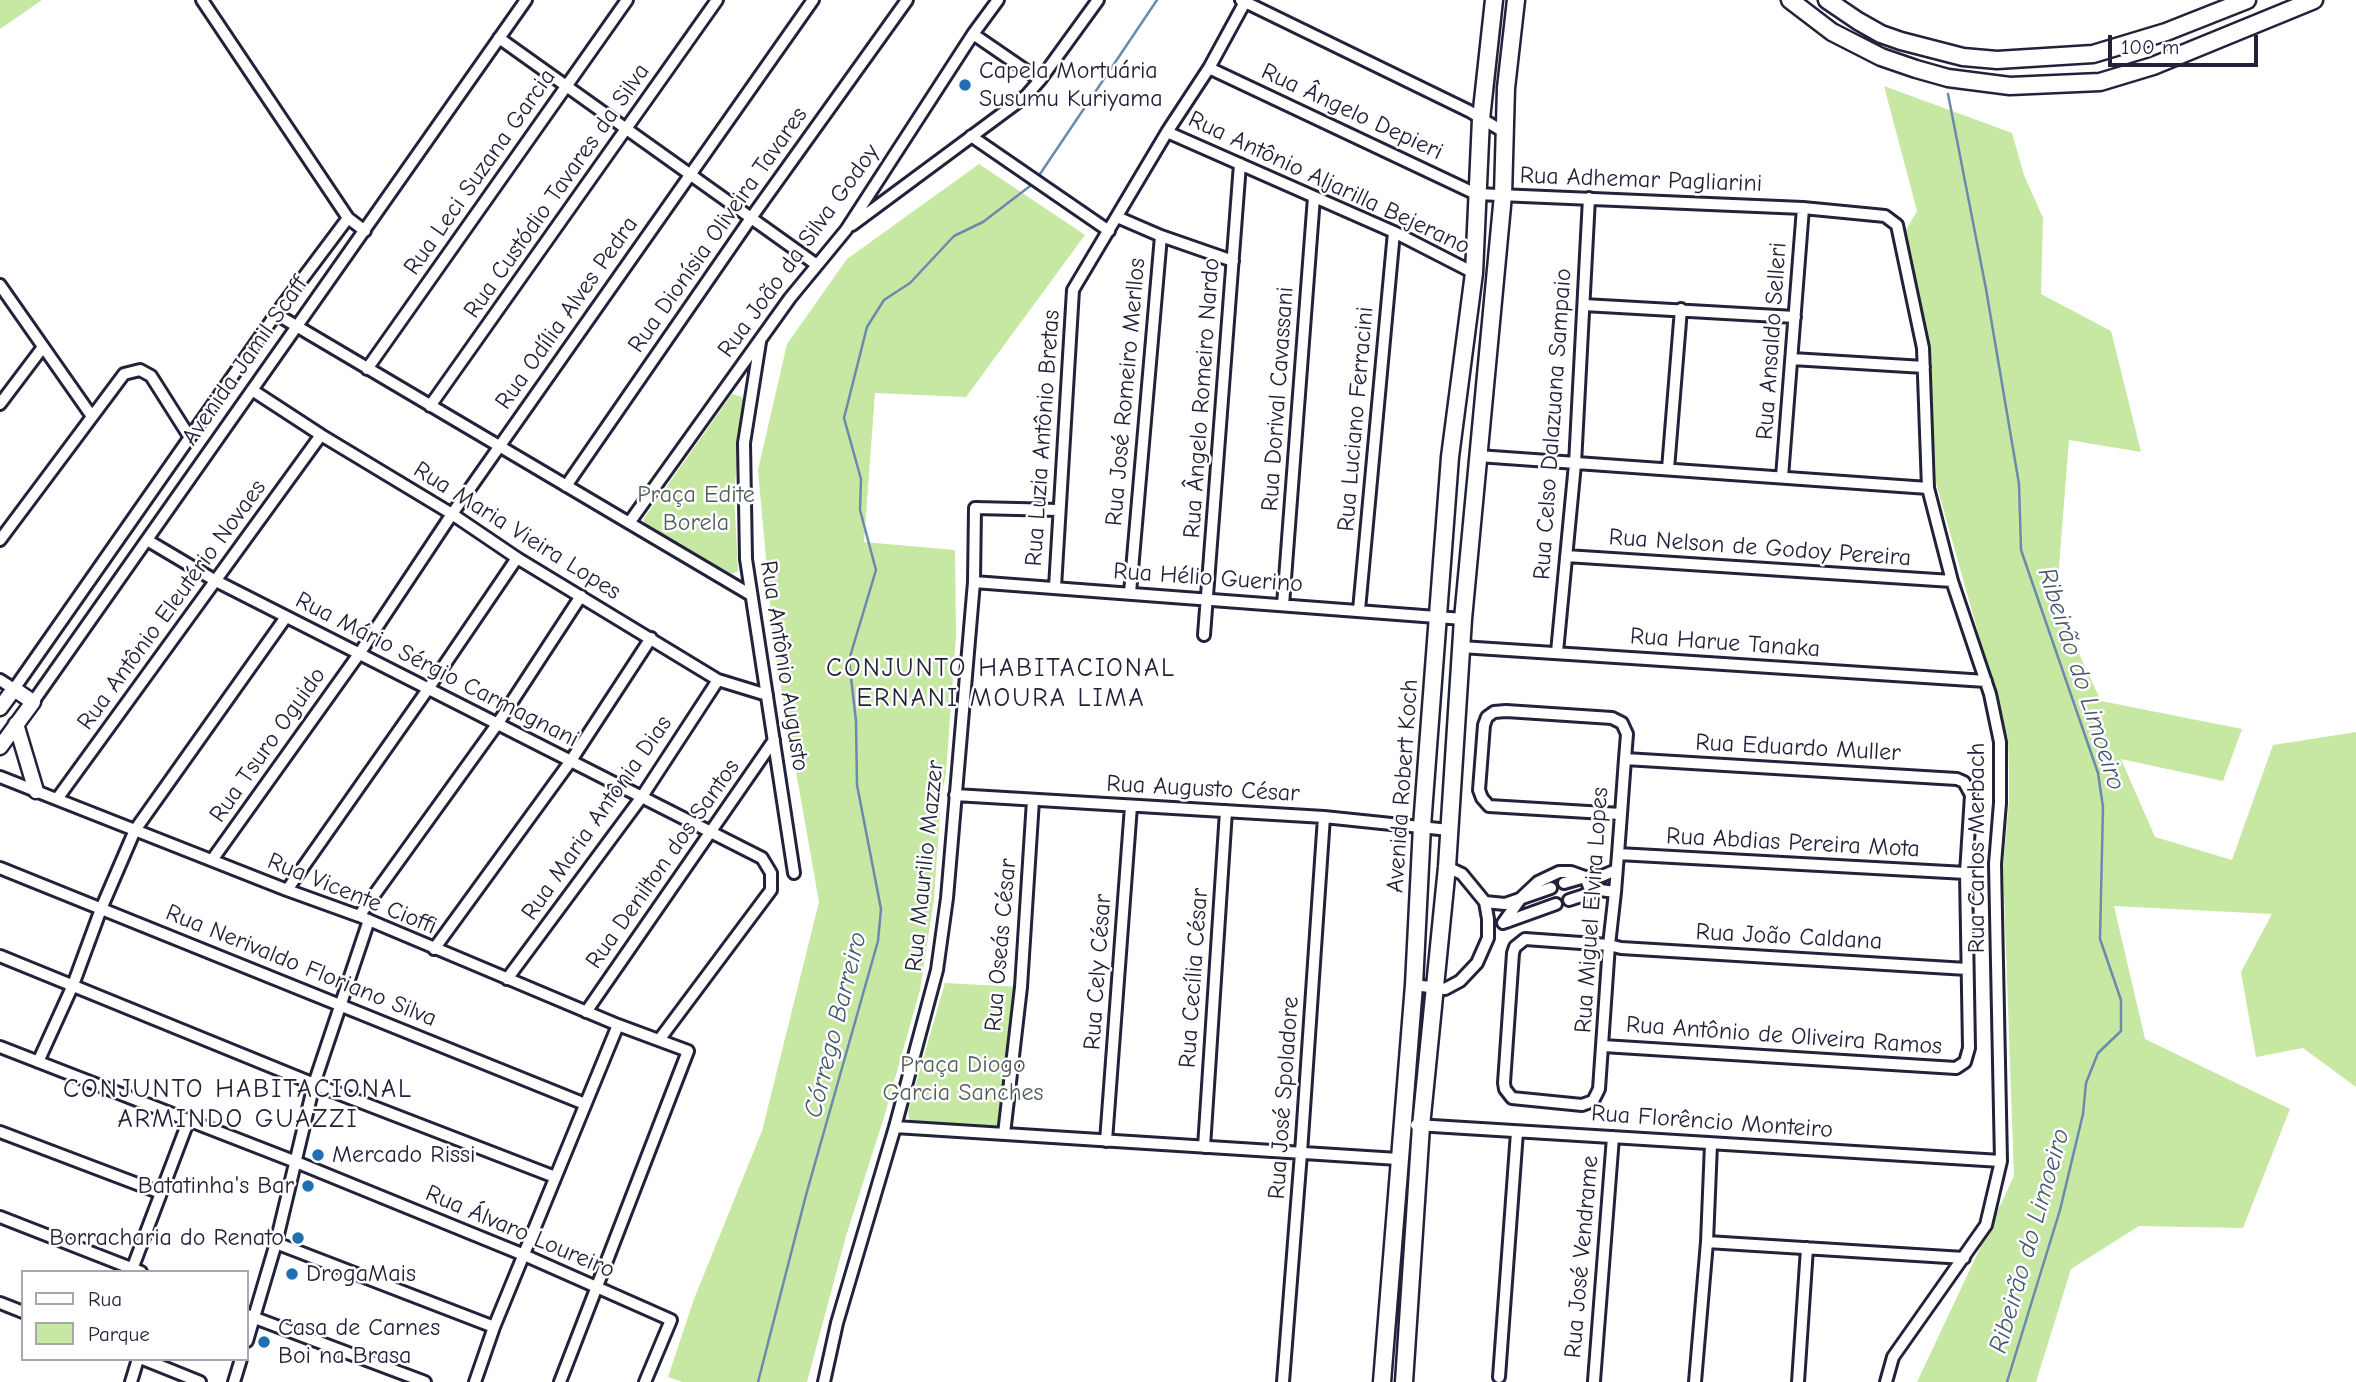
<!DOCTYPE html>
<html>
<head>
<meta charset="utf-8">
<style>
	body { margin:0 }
	#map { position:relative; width:2356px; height:1382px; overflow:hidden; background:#fff; font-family:"Comic Neue",sans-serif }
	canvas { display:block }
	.legend { position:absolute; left:21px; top:1270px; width:228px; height:91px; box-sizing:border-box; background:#fff; border:2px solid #a7a7b1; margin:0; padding:9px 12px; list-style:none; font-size:21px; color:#22223b }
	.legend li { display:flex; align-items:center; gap:14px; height:35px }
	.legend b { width:35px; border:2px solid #a7a7b1 }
	.scale { position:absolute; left:2108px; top:35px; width:150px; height:32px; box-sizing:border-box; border:4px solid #22223b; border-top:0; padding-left:9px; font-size:21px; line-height:24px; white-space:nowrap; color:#22223b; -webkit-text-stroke:5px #fff; paint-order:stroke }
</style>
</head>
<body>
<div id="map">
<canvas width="2356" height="1382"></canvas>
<ul class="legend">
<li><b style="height:9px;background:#fff"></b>Rua</li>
<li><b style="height:19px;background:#c6e8a2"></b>Parque</li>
</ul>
<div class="scale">100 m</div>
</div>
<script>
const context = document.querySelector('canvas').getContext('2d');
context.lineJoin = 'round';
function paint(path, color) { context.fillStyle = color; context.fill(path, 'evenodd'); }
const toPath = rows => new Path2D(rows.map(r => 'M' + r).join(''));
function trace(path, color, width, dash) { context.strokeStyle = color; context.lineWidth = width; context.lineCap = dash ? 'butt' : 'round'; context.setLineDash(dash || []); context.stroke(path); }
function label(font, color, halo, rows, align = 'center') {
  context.font = font + ' "Comic Neue",sans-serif'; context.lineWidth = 5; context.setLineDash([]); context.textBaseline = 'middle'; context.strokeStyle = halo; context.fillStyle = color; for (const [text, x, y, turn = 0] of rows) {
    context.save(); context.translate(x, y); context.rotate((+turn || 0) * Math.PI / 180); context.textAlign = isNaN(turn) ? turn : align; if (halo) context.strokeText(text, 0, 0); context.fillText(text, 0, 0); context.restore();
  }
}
const green = toPath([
	[0,0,42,0,0,29],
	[1884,86,2012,133,2024,175,2043,218,2041,294,2111,331,2141,452,2069,440,2056,604,2101,701,2242,729,2223,781,2121,759,2155,837,2232,860,2273,745,2356,732,2356,1087,2303,1048,2256,1057,2241,972,2272,914,2114,906,2145,1039,2290,1109,2243,1228,2139,1226,2071,1269,2036,1382,1917,1382,2014,1176,2003,866,2009,802,2009,771,2008,739,1936,483,1930,350,1906,230,1917,211],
	[979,164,1085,235,966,397,875,393,864,542,955,550,956,636,946,773,941,798,934,899,920,990,885,1114,846,1236,807,1382,683,1382,668,1377,694,1299,762,1131,819,902,774,647,758,470,787,344,847,259],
	[732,394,742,397,744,404,734,492,738,571,732,574,649,529,643,520],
	[945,983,1021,987,1001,1128,910,1123,908,1111]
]);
const stream = toPath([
	[1948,94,1986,289,2019,484,2021,550,2098,773,2103,807,2100,939,2121,1000,2121,1031,2098,1053,2086,1083,2083,1114,2060,1210,2007,1382],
	[1038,177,1157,0],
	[758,1382,806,1195,878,941,881,909,857,785,856,721,849,660,876,570,860,510,861,479,844,418,867,327,884,300,910,283,954,236,983,222,1034,183]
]);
const street = toPath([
	[202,0,348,218,365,231],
	[1241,0,1469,111,1504,132],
	[973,34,1040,80],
	[499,38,817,265],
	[1209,68,1476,194,1803,208,1885,216,1897,225,1923,348,1928,488,1952,581,1990,694,2000,742,2000,803,1995,864,2001,1161,1986,1225,1893,1357,1886,1382],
	[1167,132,1394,232,1474,273],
	[971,136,1109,231],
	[1117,217,1161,236,1233,261],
	[852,225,1026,96,1040,80,1098,0],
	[0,285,91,415],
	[1584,305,1795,317],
	[276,314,751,595],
	[760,342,744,443,746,559,794,873],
	[1792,359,1924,367],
	[367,369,627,0],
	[252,390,321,435,452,514,517,558,718,680,767,695],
	[0,404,43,347],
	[430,406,717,0],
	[1478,456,1928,488],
	[1668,469,1681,309],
	[1782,477,1803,208],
	[566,486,751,218,907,0],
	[629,523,790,298,846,230,973,34,998,0],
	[0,540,124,374,140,370,151,376,189,436],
	[147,540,216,581,762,858,771,873,771,890,659,1040],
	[1566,556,1952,581],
	[974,582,1463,619],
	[1055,587,1073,290,1167,132,1209,68,1245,2],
	[1130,593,1161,236],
	[1283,605,1314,197],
	[1359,610,1394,232],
	[1204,635,1240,164],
	[1461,647,1986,681],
	[1557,652,1575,464,1589,198],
	[0,680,14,689,276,314,348,218],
	[33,702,526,0],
	[0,777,287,890,359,916,618,1025,688,1051,560,1382],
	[955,795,1324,817,1449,830],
	[57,799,321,435],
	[1621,814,1489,806,1482,798,1479,790,1484,725,1487,717,1494,712,1506,711,1612,718,1622,723,1627,734,1625,759,1621,814,1618,854,1615,892,1609,945,1599,1089,1593,1101,1582,1105,1512,1098,1505,1089,1504,1083,1513,953,1515,947,1525,939,1609,945,1621,948,1967,969],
	[1618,854,1966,873],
	[212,860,359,654,452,514,813,0],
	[0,868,585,1104],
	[1564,883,1585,877,1602,876,1616,870],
	[287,890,428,689,517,558],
	[1569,900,1600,890,1615,892],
	[1485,902,1505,904,1551,888],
	[359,916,498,723,581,596],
	[1506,922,1556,904],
	[1503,923,1521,898,1538,882,1559,872,1571,872,1585,877,1591,892],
	[434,949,570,762,651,638],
	[0,956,314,1084,555,1177],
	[507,979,641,798,718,680],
	[1414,985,1445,989,1460,981,1477,963,1488,938,1488,919,1485,902,1462,874,1447,867],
	[586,1012,774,740],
	[1603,1046,1956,1068,1965,1062,1969,1048,1966,873,1971,795,1964,782,1957,779,1625,759],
	[0,1047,296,1162,524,1255,671,1320,645,1382],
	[38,1062,73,985,101,909,135,830,286,617],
	[1416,1125,2001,1161],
	[895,1127,1398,1159],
	[0,1132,161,1193],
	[1004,1134,1021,987,1033,800],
	[1106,1141,1131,806],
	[1204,1147,1226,811],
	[0,1217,141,1272],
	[1707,1242,1964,1258],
	[276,1243,494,1327],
	[131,1272,188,1122],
	[0,1303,23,1312],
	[247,1315,425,1382],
	[247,1341,276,1243,314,1084,369,920],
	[143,1359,200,1382],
	[1499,1377,1517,1132],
	[1594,1381,1613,1137],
	[131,1382,138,1359],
	[234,1382,241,1359],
	[475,1382,494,1327,618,1025],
	[824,1382,837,1323,895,1127,937,970,947,898,974,582,975,508,1059,510],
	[1283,1382,1301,1153,1324,817],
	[1695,1382,1707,1242,1711,1144],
	[1798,1382,1807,1248]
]);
const secondary = toPath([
	[0,708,14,689,33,702,0,747],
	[16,724,36,791]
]);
const primary = toPath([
	[1790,0,1832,32,1881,57,1916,69,1948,78,2010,86,2100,82,2153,66,2314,0],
	[1827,0,1858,21,1881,34,1901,41,1963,57,1997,60,2093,54,2166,32,2247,0],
	[1382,1382,1414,985,1422,826,1450,457,1474,273,1481,119,1494,0],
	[1404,1382,1421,1126,1447,867,1463,619,1503,195,1506,88,1516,0]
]);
const markers = [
	[965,85,7,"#1f6fb2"],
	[318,1155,7,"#1f6fb2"],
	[308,1186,7,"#1f6fb2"],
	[298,1238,7,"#1f6fb2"],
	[292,1274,7,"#1f6fb2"],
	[264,1342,7,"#1f6fb2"]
];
const poiNames = [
	["Capela Mortuária",979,71],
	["Susumu Kuriyama",979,99],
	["Mercado Rissi",332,1155],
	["Batatinha's Bar",294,1186,"right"],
	["Borracharia do Renato",284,1238,"right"],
	["DrogaMais",306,1274],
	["Casa de Carnes",278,1328],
	["Boi na Brasa",278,1356]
];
const streetNames = [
	["Rua Ângelo Depieri",1352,112,25],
	["Rua Leci Suzana Garcia",480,172,-55],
	["Rua Adhemar Pagliarini",1641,180,2],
	["Rua Antônio Aljarilla Bejerano",1329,183,25],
	["Rua Custódio Tavares da Silva",557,191,-55],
	["Rua Dionísia Oliveira Tavares",718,230,-55],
	["Rua João da Silva Godoy",799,251,-54],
	["Rua Odília Alves Pedra",567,313,-55],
	["Rua Ansaldo Selleri",1772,341,-86],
	["Avenida Jamil Scaff",245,361,-55],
	["Rua José Romeiro Merllos",1126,392,-85],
	["Rua Ângelo Romeiro Nardo",1202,398,-86],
	["Rua Dorival Cavassani",1278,399,-86],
	["Rua Luciano Ferracini",1356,419,-85],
	["Rua Celso Dalazuana Sampaio",1553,424,-86],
	["Rua Luzia Antônio Bretas",1043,438,-86],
	["Rua Maria Vieira Lopes",517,531,32],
	["Rua Nelson de Godoy Pereira",1760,548,4],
	["Rua Hélio Guerino",1208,578,4],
	["Rua Antônio Eleutério Novaes",172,605,-54],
	["Rua Harue Tanaka",1725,643,4],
	["Rua Antônio Augusto",784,666,81],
	["Rua Mário Sérgio Carmagnani",437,670,27],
	["Rua Tsuro Oguido",268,745,-55],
	["Rua Eduardo Muller",1798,748,3],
	["Avenida Robert Koch",1403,786,-86],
	["Rua Augusto César",1203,789,3],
	["Rua Maria Antônia Dias",597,818,-55],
	["Rua Abdias Pereira Mota",1793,843,3],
	["Rua Carlos Merbach",1977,848,-90],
	["Rua Denilton dos Santos",663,864,-55],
	["Rua Maurilio Mazzer",925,866,-84],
	["Rua Vicente Cioffi",352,894,22],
	["Rua Miguel Elvira Lopes",1592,910,-86],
	["Rua João Caldana",1789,937,3],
	["Rua Oseás César",1001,945,-85],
	["Rua Nerivaldo Floriano Silva",301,966,22],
	["Rua Cely César",1098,972,-86],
	["Rua Cecília César",1194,978,-86],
	["Rua Antônio de Oliveira Ramos",1784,1036,4],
	["Rua José Spoladore",1284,1098,-86],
	["Rua Florêncio Monteiro",1712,1122,4],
	["Rua Álvaro Loureiro",520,1232,23],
	["Rua José Vendrame",1582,1257,-85]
];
const parkNames = [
	["Praça Edite",696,495],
	["Borela",696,523],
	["Praça Diogo",963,1065],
	["Garcia Sanches",963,1093]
];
const neighbourhoodNames = [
	["CONJUNTO HABITACIONAL",1001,669],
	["ERNANI MOURA LIMA",1001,699],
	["CONJUNTO HABITACIONAL",238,1090],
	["ARMINDO GUAZZI",238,1120]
];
const waterNames = [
	["Ribeirão do Limoeiro",2081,679,72],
	["Córrego Barreiro",836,1025,-76],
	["Ribeirão do Limoeiro",2030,1241,-74]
];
paint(green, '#c6e8a2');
trace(stream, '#6b8aae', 2.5);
trace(street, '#22223b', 16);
trace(secondary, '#22223b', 19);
trace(primary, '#22223b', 21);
trace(street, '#fff', 10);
trace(secondary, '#fff', 14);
trace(primary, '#fff', 16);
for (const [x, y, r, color] of markers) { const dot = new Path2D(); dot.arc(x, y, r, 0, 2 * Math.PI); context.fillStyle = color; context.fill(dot); trace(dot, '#fff', 2.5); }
label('24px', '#22223b', '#fff', poiNames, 'left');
label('24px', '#22223b', '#fff', streetNames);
label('24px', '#535d5a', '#fff', parkNames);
context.letterSpacing = '2px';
label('26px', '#22223b', '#fff', neighbourhoodNames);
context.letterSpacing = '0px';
label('italic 26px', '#475674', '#fff', waterNames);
</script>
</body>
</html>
